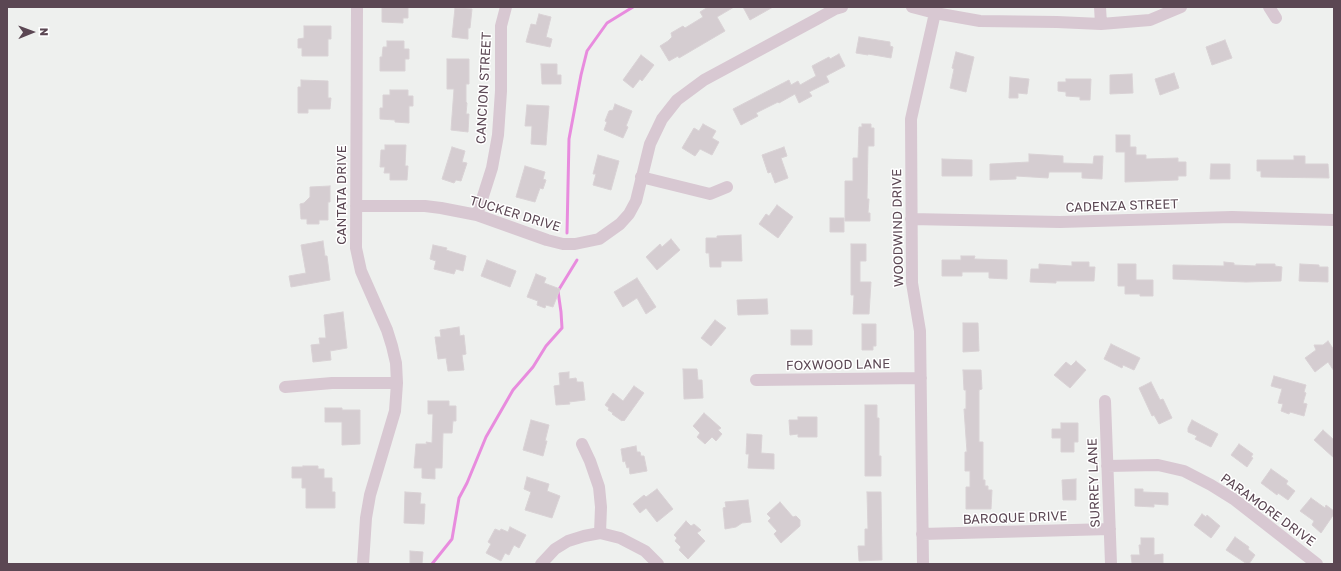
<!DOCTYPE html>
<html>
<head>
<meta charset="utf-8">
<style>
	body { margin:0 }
	#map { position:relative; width:1341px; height:571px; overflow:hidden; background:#eef0ee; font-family:"Golos Text",sans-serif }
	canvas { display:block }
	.frame { position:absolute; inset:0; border:8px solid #5b4753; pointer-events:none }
	.north { position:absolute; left:12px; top:12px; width:40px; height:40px; -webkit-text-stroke:3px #fff; paint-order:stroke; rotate:89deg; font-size:11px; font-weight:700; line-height:16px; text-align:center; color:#5b4753 }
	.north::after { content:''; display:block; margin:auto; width:14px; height:18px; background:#5b4753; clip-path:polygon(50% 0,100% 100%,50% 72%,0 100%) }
</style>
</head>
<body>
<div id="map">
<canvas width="1341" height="571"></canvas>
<div class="frame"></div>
<div class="north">N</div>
</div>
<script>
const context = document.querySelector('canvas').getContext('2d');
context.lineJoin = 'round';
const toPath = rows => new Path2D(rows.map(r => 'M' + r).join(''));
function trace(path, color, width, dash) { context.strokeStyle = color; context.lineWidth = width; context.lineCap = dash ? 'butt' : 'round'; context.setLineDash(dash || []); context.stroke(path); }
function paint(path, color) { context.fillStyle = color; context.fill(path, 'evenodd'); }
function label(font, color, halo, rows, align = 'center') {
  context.font = font + ' "Golos Text",sans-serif'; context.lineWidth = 3; context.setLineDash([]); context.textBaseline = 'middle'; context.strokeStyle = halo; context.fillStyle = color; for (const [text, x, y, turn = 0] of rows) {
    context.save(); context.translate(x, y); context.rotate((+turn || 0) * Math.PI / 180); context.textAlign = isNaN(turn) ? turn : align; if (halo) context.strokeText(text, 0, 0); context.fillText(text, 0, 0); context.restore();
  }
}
const stream = toPath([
	[567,233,569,139,581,75,587,51,607,23,633,7],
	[432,564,452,539,459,498,467,483,486,437,513,390,533,367,546,346,562,328,561,312,558,291,577,260]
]);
const building = toPath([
	[384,7,408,7,408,18,403,18,403,23,382,22,382,8,384,8,384,7],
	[708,7,734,7,717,17,725,31,679,58,678,56,669,61,660,46,668,41,672,37,671,33,683,26,685,28,703,17,700,12,708,7],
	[743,7,773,7,750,20,743,7],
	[455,8,472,9,470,28,468,28,468,39,452,37,455,8],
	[539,14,551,17,546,37,552,39,550,47,526,42,531,24,536,25,539,14],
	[304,26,331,26,331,39,328,39,328,56,302,56,302,48,298,48,298,39,304,38,304,26],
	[859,37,890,42,890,46,893,47,891,58,868,54,868,55,856,53,859,37],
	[1225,40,1232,58,1212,65,1206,47,1225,40],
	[387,41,404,41,404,49,409,49,409,59,405,59,405,71,380,71,380,57,382,57,383,47,387,47,387,41],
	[956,52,974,57,966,92,950,88,954,69,952,68,956,52],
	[839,54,845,66,826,76,829,82,809,92,812,96,799,103,795,94,779,103,778,102,756,113,758,116,741,125,733,109,789,80,791,85,798,81,800,85,816,76,812,66,829,57,830,59,839,54],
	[641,55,654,65,642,81,640,79,633,88,623,80,641,55],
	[447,59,469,59,469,84,466,84,466,102,467,103,466,114,469,114,468,132,451,130,454,89,447,89,447,59],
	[541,64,557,64,557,75,561,75,561,84,542,84,541,64],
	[1174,73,1179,88,1160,95,1155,79,1174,73],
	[1132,74,1133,93,1110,94,1110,75,1132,74],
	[1010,77,1029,79,1027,94,1018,93,1018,98,1009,98,1010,77],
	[1066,79,1091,79,1090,100,1080,100,1080,97,1066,96,1066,92,1058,91,1058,82,1066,82,1066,79],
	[301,80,328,81,328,98,331,98,330,109,308,109,308,113,298,113,298,87,301,87,301,80],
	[390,90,408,90,408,96,413,96,413,106,409,106,409,123,395,122,395,120,380,119,380,108,383,108,383,95,390,95,390,90],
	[615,104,632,111,626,126,628,127,623,138,604,130,607,122,605,121,609,111,613,110,615,104],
	[527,105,549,106,546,145,531,144,532,126,525,126,527,105],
	[703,124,716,131,712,138,719,142,712,155,700,149,695,156,682,148,694,128,699,131,703,124],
	[862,124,871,124,871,128,874,128,874,146,868,146,867,199,869,199,868,213,870,213,870,221,845,221,845,181,853,181,853,158,858,158,859,127,862,127,862,124],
	[1116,135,1130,135,1130,147,1136,147,1136,155,1146,155,1146,159,1178,158,1178,162,1186,162,1186,176,1178,176,1178,180,1125,182,1125,152,1116,152,1116,135],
	[385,145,406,145,405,166,408,166,407,180,390,180,390,173,384,173,385,167,380,167,381,150,385,150,385,145],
	[452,147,465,151,462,162,467,163,461,181,456,180,454,183,442,179,452,147],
	[784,147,787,156,781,158,788,178,775,183,771,172,768,173,762,155,784,147],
	[1029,154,1063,156,1063,163,1093,164,1094,156,1103,156,1102,179,1082,178,1082,172,1049,172,1048,178,1016,176,1016,179,990,180,990,164,1029,162,1029,154],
	[598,155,619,161,611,190,593,185,596,174,593,174,598,155],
	[1294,156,1305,156,1305,164,1328,164,1329,178,1261,177,1261,171,1257,171,1257,160,1294,160,1294,156],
	[942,159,972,160,972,176,942,176,942,159],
	[1211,164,1230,164,1230,179,1210,179,1211,164],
	[525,166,545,172,543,179,546,180,543,189,540,188,535,202,516,197,525,166],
	[330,186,330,202,328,202,328,220,319,220,319,224,307,224,307,219,301,219,300,204,304,203,310,197,310,187,330,186],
	[777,205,793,217,778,238,759,224,766,214,769,216,777,205],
	[830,218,844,218,844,232,830,232,830,218],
	[741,235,742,261,721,261,721,267,710,267,709,253,706,253,706,238,717,238,717,236,741,235],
	[671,239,680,250,657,270,646,257,660,244,662,247,671,239],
	[323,241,325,256,327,256,330,280,291,287,289,276,306,273,301,245,323,241],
	[851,244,866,244,866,261,860,261,860,282,871,282,869,314,853,314,854,295,851,295,851,244],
	[433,245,447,248,446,250,466,256,463,271,456,269,454,274,434,269,436,261,430,259,433,245],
	[961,256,975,256,974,259,1007,260,1007,279,989,278,989,272,962,272,962,276,942,276,942,260,961,260,961,256],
	[487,260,516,271,510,287,481,276,487,260],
	[1072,262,1089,262,1089,267,1095,267,1094,281,1056,281,1056,283,1030,282,1031,269,1039,269,1039,264,1072,266,1072,262],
	[1224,262,1234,263,1234,265,1256,266,1256,264,1275,264,1275,266,1282,267,1281,281,1246,282,1173,279,1173,265,1224,266,1224,262],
	[1118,264,1136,264,1136,280,1153,280,1153,296,1140,296,1140,294,1125,294,1125,286,1118,286,1118,264],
	[1300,264,1319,265,1319,267,1328,267,1328,282,1299,281,1300,264],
	[536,274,546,278,544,283,560,289,553,307,546,305,545,308,537,305,538,301,527,297,536,274],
	[637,278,656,307,646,314,637,298,623,307,614,292,637,278],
	[767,299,768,314,738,315,737,300,767,299],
	[343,312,347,348,330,351,331,360,313,362,311,345,320,344,319,338,326,338,324,315,343,312],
	[715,320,726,328,711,346,701,338,715,320],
	[963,323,978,323,979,351,963,352,963,323],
	[862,324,876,324,876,346,873,346,873,350,862,350,862,324],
	[459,327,460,336,464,335,466,354,462,355,464,370,448,371,446,358,438,359,435,337,441,337,440,330,459,327],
	[791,330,812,330,812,345,791,345,791,330],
	[1328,341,1334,350,1334,371,1328,362,1315,372,1305,358,1316,350,1314,345,1323,345,1328,341],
	[1111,344,1140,358,1134,370,1123,365,1122,368,1104,359,1111,344],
	[1076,361,1086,370,1070,388,1054,375,1066,362,1071,366,1076,361],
	[683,369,697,369,698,380,702,380,703,398,684,399,683,369],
	[963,370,981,370,982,389,979,390,979,442,983,442,983,480,985,480,985,486,988,486,988,490,992,490,991,509,966,509,966,487,970,487,970,471,965,471,965,452,967,452,964,409,966,409,966,390,964,390,963,370],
	[569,372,569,379,576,378,577,382,583,382,585,400,569,402,570,404,556,405,554,386,560,385,559,373,569,372],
	[1274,376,1306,385,1304,392,1306,393,1303,403,1307,404,1304,416,1290,412,1289,414,1281,411,1283,404,1278,403,1282,389,1271,386,1274,376],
	[1151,382,1160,400,1163,399,1172,418,1159,424,1154,415,1152,416,1139,388,1151,382],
	[634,386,644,393,624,421,623,420,622,421,612,414,613,413,608,410,609,408,605,405,613,393,623,401,634,386],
	[428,401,449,401,449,406,456,406,456,421,453,421,452,433,443,433,442,468,435,468,435,479,422,478,422,468,414,468,416,444,427,444,426,442,432,443,433,414,428,414,428,401],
	[865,405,877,405,877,418,879,418,879,456,881,456,881,476,865,476,865,405],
	[325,408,342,408,342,410,360,410,360,444,342,445,342,422,325,422,325,408],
	[704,413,721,428,718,430,722,434,716,441,712,437,705,444,697,437,700,433,693,426,704,413],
	[798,417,817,417,817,437,798,437,798,434,790,435,789,420,798,420,798,417],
	[531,420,549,425,545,441,547,441,543,456,523,450,531,420],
	[1192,420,1218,434,1211,447,1195,439,1197,436,1188,432,1188,428,1192,420],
	[1061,423,1078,423,1078,442,1074,442,1074,452,1061,452,1061,438,1052,438,1052,429,1061,429,1061,423],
	[1323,430,1334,440,1334,458,1314,440,1323,430],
	[747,434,762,435,761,453,774,454,774,469,748,468,749,454,746,454,747,434],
	[1239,444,1253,454,1251,457,1253,458,1247,467,1231,455,1239,444],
	[636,446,637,452,640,452,641,456,644,456,647,471,630,474,629,467,627,468,625,461,623,462,621,449,636,446],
	[303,466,318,466,318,469,324,469,324,478,332,478,332,492,335,492,335,508,306,508,306,488,302,488,302,478,292,478,292,467,303,467,303,466],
	[1271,469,1288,481,1286,484,1295,491,1288,500,1278,493,1277,495,1261,483,1271,469],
	[527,477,549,484,547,491,560,496,552,518,525,510,531,492,524,489,527,477],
	[1076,479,1076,500,1063,500,1062,480,1076,479],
	[657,489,673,509,657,522,646,508,640,513,633,504,644,495,646,497,657,489],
	[1135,489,1143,489,1143,492,1168,493,1168,505,1154,504,1154,507,1135,506,1135,489],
	[405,492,421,493,420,504,425,504,424,524,404,523,405,492],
	[867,492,881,492,882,560,859,561,858,546,865,546,865,529,868,529,867,492],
	[1311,498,1325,508,1326,505,1334,511,1334,514,1321,533,1312,525,1314,521,1300,511,1311,498],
	[748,500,751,522,742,523,736,527,725,529,723,508,726,507,725,502,748,500],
	[780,502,793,517,796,516,800,520,800,526,781,543,774,534,777,531,768,521,771,518,767,514,780,502],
	[1202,514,1206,517,1207,515,1220,526,1211,538,1194,525,1202,514],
	[686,521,691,526,694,524,701,530,697,533,705,541,688,559,679,550,681,547,675,541,677,538,674,535,686,521],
	[510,527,526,535,519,548,514,545,509,555,505,553,501,561,486,553,491,544,488,542,495,529,500,531,501,529,508,532,510,527],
	[1235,537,1249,547,1248,549,1255,555,1249,564,1247,564,1226,550,1235,537],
	[1141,538,1154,538,1154,555,1163,554,1163,563,1132,563,1131,555,1140,555,1139,545,1141,545,1141,538],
	[410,551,423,552,422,564,410,564,410,551]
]);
const minor = toPath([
	[357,7,356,248,361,271,387,330,392,346,396,363,397,383,395,411,370,495,366,518,363,564],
	[912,7,935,13,980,21,1057,22,1101,24,1150,20,1181,7],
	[1100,7,1101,24],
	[1269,7,1276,18],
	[641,177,710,194,727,187],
	[356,206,425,206,441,208,477,215,547,240,563,244,575,244,599,239,620,224,629,214,636,201,650,144,662,119,677,100,704,80,817,19,835,9,842,7],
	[477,215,492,168,498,135,501,91,501,26,506,7],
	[911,219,1060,222,1232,217,1334,220],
	[756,380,921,378],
	[285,387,332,383,397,383],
	[1105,401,1111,564],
	[582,444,590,461,599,487,601,507,600,533],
	[1107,466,1158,465,1184,471,1211,485,1235,500,1317,564],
	[922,534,1110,529],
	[541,564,555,549,568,541,584,536,600,533,620,538,645,551,658,564],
	[923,564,920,331,912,283,911,119,935,13]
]);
const streetNames = [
	["CANCION STREET",484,88,-87],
	["CANTATA DRIVE",342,195,-90],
	["CADENZA STREET",1122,206,-2],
	["TUCKER DRIVE",515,214,17],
	["WOODWIND DRIVE",898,228,-91],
	["FOXWOOD LANE",838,365,-1],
	["SURREY LANE",1094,483,-92],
	["PARAMORE DRIVE",1268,510,36],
	["BAROQUE DRIVE",1015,518,-2]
];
trace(stream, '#e88cde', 3);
paint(building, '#d5cdd1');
trace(building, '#d9d2d5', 1);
trace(minor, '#d8c8d2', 12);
label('13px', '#5b4753', '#fff', streetNames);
</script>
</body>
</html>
